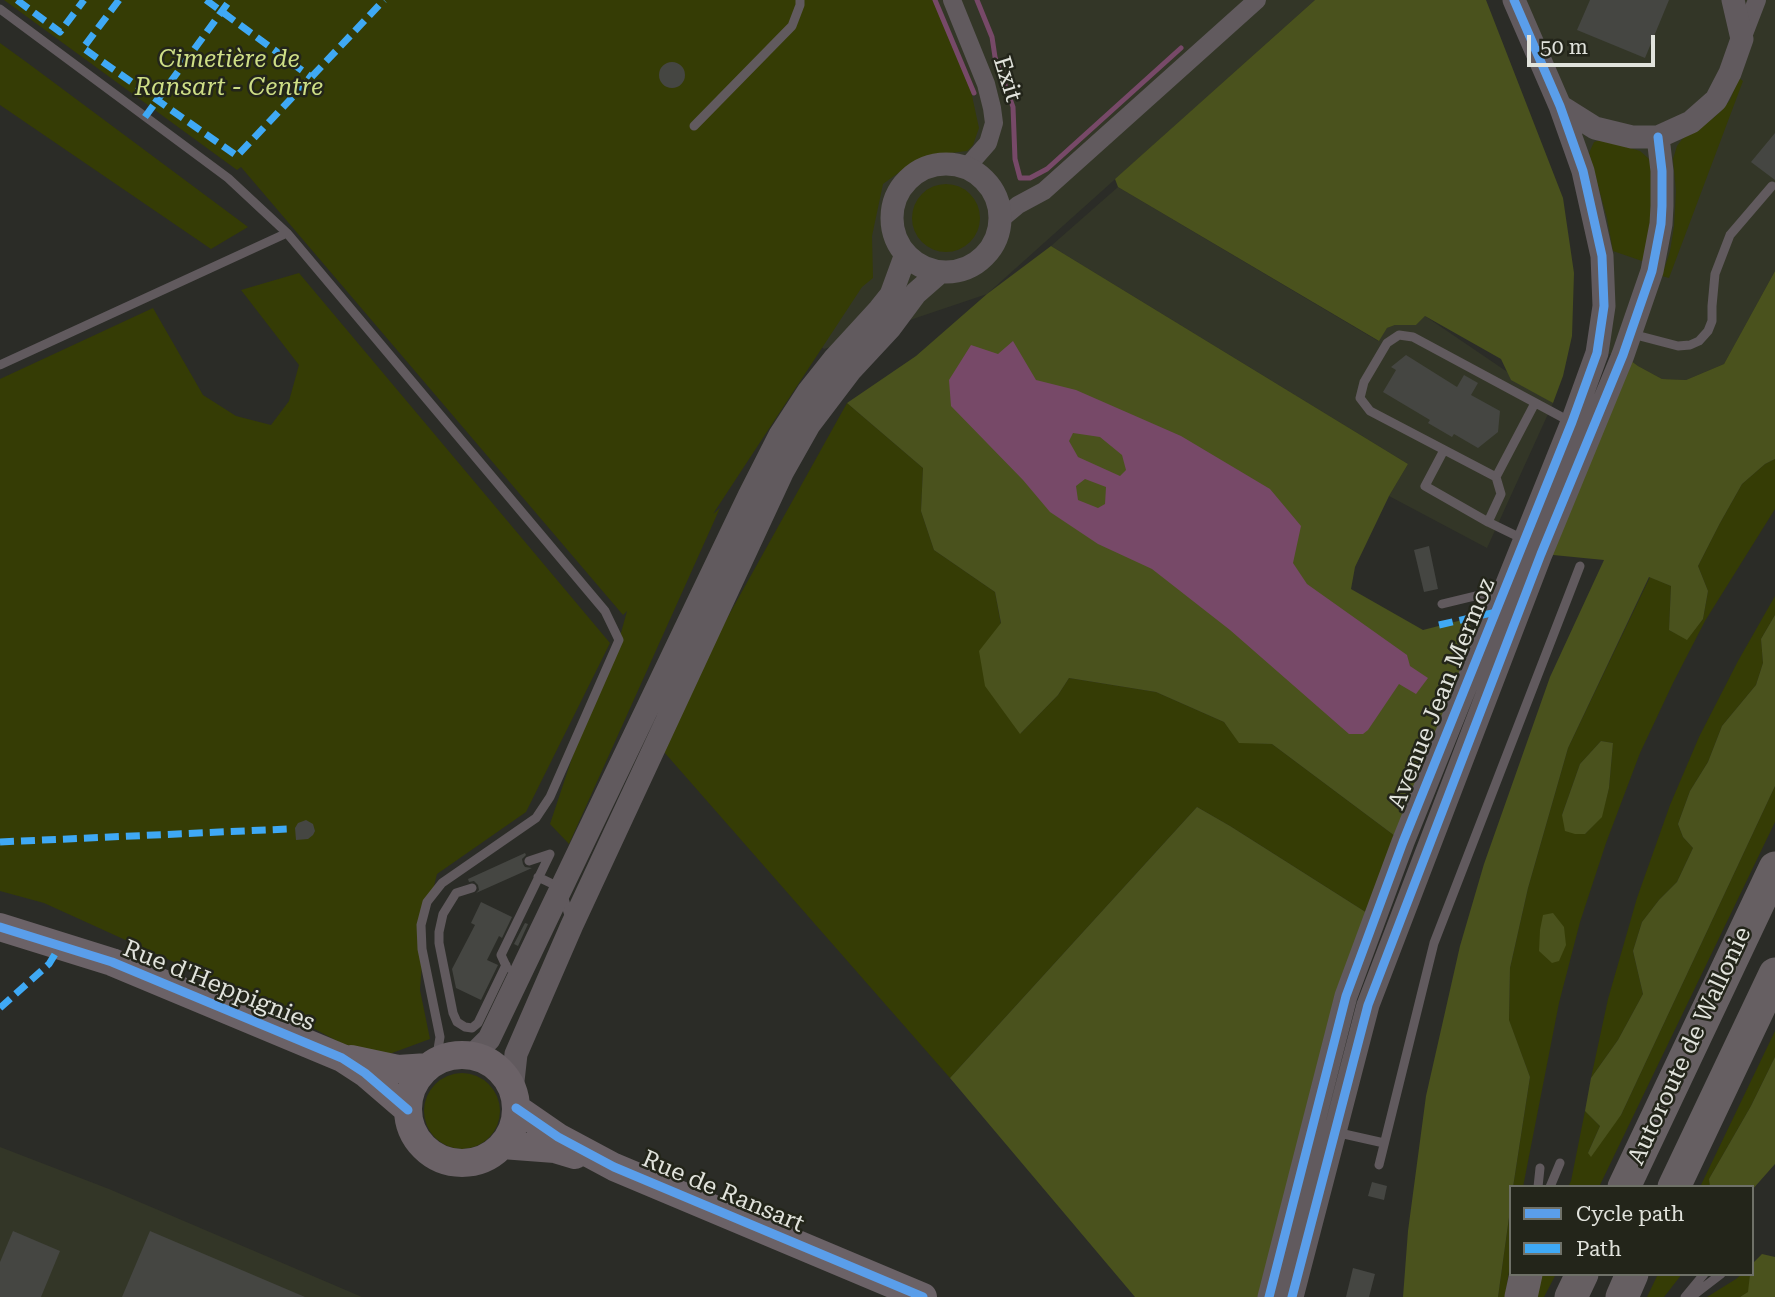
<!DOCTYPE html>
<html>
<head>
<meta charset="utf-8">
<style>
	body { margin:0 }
	#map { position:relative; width:1775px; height:1297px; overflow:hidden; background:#2b2c27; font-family:"Roboto Serif",serif }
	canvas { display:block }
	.legend { position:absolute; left:1509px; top:1185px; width:245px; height:91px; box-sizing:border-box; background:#23251a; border:2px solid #6f7168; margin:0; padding:9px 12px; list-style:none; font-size:21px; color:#e1e3dc }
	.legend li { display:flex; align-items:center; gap:14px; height:35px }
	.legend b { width:35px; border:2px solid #6f7168 }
	.scale { position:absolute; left:1527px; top:35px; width:128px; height:32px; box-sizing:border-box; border:4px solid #e1e3dc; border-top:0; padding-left:9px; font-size:21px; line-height:24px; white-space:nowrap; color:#e1e3dc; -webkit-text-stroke:5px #23251a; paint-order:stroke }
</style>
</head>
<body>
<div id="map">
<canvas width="1775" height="1297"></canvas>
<ul class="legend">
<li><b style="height:9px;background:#5a9eea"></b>Cycle path</li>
<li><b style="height:9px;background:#3fa9f5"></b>Path</li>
</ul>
<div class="scale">50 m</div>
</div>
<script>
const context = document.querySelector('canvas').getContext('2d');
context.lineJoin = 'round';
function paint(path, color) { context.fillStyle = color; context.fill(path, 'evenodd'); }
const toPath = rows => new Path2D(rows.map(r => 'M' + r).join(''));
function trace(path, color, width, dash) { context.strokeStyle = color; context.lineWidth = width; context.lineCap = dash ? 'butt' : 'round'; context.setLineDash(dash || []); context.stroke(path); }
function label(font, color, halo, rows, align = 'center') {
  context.font = font + ' "Roboto Serif",serif'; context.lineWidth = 5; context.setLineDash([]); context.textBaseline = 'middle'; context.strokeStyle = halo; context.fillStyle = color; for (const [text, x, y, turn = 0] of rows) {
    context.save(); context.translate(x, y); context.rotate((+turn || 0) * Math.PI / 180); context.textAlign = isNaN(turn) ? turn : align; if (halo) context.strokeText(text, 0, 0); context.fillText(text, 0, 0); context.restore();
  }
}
const built = toPath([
	[398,0,1315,0,987,294,824,349],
	[1514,0,1775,0,1775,271,1724,364,1686,380,1662,379,1638,366,1623,355,1597,353,1602,256],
	[1118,187,1378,341,1387,328,1395,325,1416,325,1425,316,1553,403,1487,548,1389,496,1408,464,1051,246],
	[0,1147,109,1189,362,1297,0,1297]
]);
const green = toPath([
	[4,0,933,0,969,82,979,128,973,145,967,151,925,156,905,168,883,184,872,236,873,278,862,287,713,514,720,508,569,844,550,824,587,713,619,640,627,611,623,615,241,167,237,170],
	[0,43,29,64,248,227,211,249,0,105],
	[1739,78,1743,81,1669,278,1662,276,1670,251,1674,227,1676,191,1673,159,1677,146,1683,138,1712,119,1721,111,1730,100],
	[1600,140,1607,141,1640,151,1648,158,1652,165,1655,183,1645,262,1613,251,1607,218,1589,153,1594,142],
	'912 218a34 34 0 1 1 68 0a34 34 0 1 1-68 0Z',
	[299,273,610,643,526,812,437,874,425,922,420,990,430,1039,373,1060,273,1007,44,903,0,891,0,379,153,308,203,395,236,416,271,425,289,401,299,365,241,290],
	[847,403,923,468,921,511,934,550,995,592,1021,733,1058,695,1069,678,1156,692,1224,722,1239,742,1272,744,1403,842,1375,918,1230,826,1197,807,950,1078,657,744],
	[1775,459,1775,509,1705,621,1673,683,1640,753,1606,843,1580,922,1559,1003,1523,1187,1513,1187,1530,1077,1509,1021,1510,968,1528,888,1568,748,1650,577,1671,586,1669,630,1687,639,1703,619,1708,591,1698,566,1720,523,1742,484,1765,464],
	[1601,741,1613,743,1609,788,1601,817,1585,834,1562,815,1580,764],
	[1775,596,1775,615,1761,639,1763,663,1756,685,1722,726,1708,762,1690,791,1678,824,1683,837,1693,848,1677,882,1659,900,1642,922,1633,951,1643,994,1618,1040,1591,1078,1608,999,1637,898,1670,805,1699,737,1738,661],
	[1775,786,1775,822,1599,1187,1568,1187,1571,1181,1585,1111,1600,1126,1588,1153,1621,1115],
	[1775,1031,1775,1057,1751,1106,1709,1179,1710,1187,1700,1187],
	'424 1111a38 38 0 1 1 76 0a38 38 0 1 1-76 0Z',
	[1511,1203,1511,1259,1505,1297,1498,1297],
	[1538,1274,1556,1274,1544,1297,1534,1297],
	[1658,1274,1682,1274,1664,1297,1647,1297],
	[1742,1274,1750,1274,1749,1292,1740,1297,1707,1297,1736,1279]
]);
const forest = toPath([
	[1315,0,1486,0,1563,198,1574,273,1572,336,1563,376,1553,403,1511,380,1501,359,1425,316,1416,325,1395,325,1387,328,1379,341,1118,187,1115,179],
	[1051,246,1408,464,1389,496,1355,567,1351,589,1423,630,1466,619,1482,645,1403,842,1272,744,1239,743,1224,722,1156,692,1069,678,1058,695,1020,734,985,686,979,651,1001,623,995,592,934,550,921,511,923,468,847,403,916,356,987,294],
	[1775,271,1775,459,1765,464,1742,484,1720,523,1698,566,1708,591,1703,619,1687,640,1669,630,1671,586,1649,577,1568,748,1528,888,1510,968,1509,1020,1530,1077,1513,1187,1511,1187,1511,1203,1498,1297,1403,1297,1408,1231,1426,1096,1460,946,1484,864,1550,677,1604,560,1543,554,1623,355,1638,366,1662,379,1686,380,1724,364],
	[1775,615,1775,786,1621,1115,1591,1157,1588,1153,1600,1126,1585,1111,1591,1078,1618,1040,1643,994,1633,951,1642,922,1659,900,1677,882,1693,848,1683,837,1678,824,1690,791,1708,762,1722,726,1756,685,1763,663,1761,639],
	[1601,741,1613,743,1609,788,1602,817,1585,834,1575,834,1565,831,1562,815,1580,764],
	[1197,807,1230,826,1375,918,1269,1297,1135,1297,950,1078],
	[1553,913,1564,927,1566,945,1559,961,1552,963,1539,951,1540,930,1543,915],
	[1775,1057,1775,1164,1752,1190,1752,1187,1710,1187,1709,1179,1751,1106],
	[1762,1254,1775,1257,1775,1297,1740,1297,1748,1292,1750,1274,1752,1274,1752,1264]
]);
const water = toPath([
	[1013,341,1036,380,1076,390,1181,436,1270,489,1301,526,1293,563,1307,584,1407,655,1410,666,1428,678,1416,694,1399,684,1368,730,1363,734,1349,734,1230,630,1152,569,1098,544,1050,512,1023,480,951,406,949,380,971,345,998,354],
	[1073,433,1100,437,1122,455,1126,470,1120,476,1078,457,1069,441],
	[1085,479,1106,487,1105,504,1098,508,1078,500,1076,486]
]);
const stream = toPath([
	[935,0,974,93],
	[977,0,992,37,995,57,1013,107,1015,159,1020,178,1030,178,1047,169,1181,48]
]);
const building = toPath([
	[1590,0,1669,0,1645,58,1577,30],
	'659 75a13 13 0 1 1 26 0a13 13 0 1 1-26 0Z',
	[1775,133,1775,180,1751,162],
	[1406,355,1457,387,1464,375,1478,383,1471,395,1500,411,1498,432,1478,448,1454,434,1452,437,1428,423,1430,420,1383,392,1396,370,1391,367],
	[1429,546,1438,589,1424,592,1414,550],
	[306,820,313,824,315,831,313,835,308,839,296,840,295,828,298,823],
	[525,853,526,855,522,859,523,864,525,867,532,868,476,893,479,890,478,885,474,881,469,882,468,879],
	[481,902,512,917,502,938,499,936,487,960,498,965,481,1000,456,988,452,969,475,925,471,923],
	[525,923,528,924,518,946,514,944],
	[1372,1182,1387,1186,1384,1200,1368,1196],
	[13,1231,60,1251,41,1297,0,1297,0,1262],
	[150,1231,305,1297,122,1297],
	[1353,1268,1375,1274,1369,1297,1346,1297]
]);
const service = toPath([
	[0,9,228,178,287,233,605,611,619,640,550,797,536,818,442,883,427,902,421,925,422,949,440,1037,436,1061],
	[694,126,792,26,800,5,800,0],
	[1632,334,1678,346,1690,345,1699,341,1708,331,1712,321,1712,306,1715,274,1730,235,1772,186],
	[0,365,287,233],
	[1444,450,1425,486,1488,522,1501,494,1496,477,1535,403],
	[1496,477,1370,411,1360,398,1364,382,1387,343,1399,335,1413,337,1571,422],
	[1488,522,1523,539],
	[1442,604,1500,590],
	[538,877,561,888,570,919],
	[472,888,456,893,443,914,439,932,439,943,453,1013,457,1022,465,1027,472,1028,478,1023,506,965],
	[507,968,501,955,550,854,529,861],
	[1335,1132,1384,1143],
	[1379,1165,1434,943,1580,566],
	[1538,1187,1540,1168],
	[1550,1187,1560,1163],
	[1685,1297,1704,1274],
	[1691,1297,1721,1274]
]);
const minor = toPath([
	[952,0,986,84,992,108,994,123,988,143,966,168],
	[1742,39,1757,0],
	[1000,220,1018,205,1044,191,1257,0]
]);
const tertiary = toPath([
	[1560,106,1595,128,1632,137,1658,137,1691,122,1716,100,1730,73,1742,39,1733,0],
	'892 218a54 54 0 1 1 108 0a54 54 0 1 1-108 0Z',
	[472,1056,489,1039,749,496,780,435,808,392,835,358,879,310,891,295,906,254],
	[512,1090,516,1054,572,925,783,471,809,425,850,371,890,328,916,293,940,272],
	[1269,1297,1346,996,1403,842,1572,422,1597,353,1604,306,1602,256,1583,171,1560,106,1514,0],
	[1292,1297,1368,1005,1541,554,1623,355,1652,271,1661,224,1662,206,1662,171,1658,137]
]);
const primary = toPath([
	[0,927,112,962,342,1058,365,1073,408,1110],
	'408 1109a54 54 0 1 1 108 0a54 54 0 1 1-108 0Z',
	[351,1059,398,1069,428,1067],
	[516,1108,558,1137,614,1167,923,1297],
	[502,1145,555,1149,575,1155]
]);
const motorway = toPath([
	[1624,1187,1775,868],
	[1674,1187,1775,974],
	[1521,1297,1526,1274],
	[1571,1297,1582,1274],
	[1622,1297,1632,1274]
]);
const quiet = toPath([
	[17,0,60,32,84,0],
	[119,0,83,48,237,156,384,0],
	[206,0,311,77],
	[145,117,230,0],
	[1439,625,1496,612],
	[0,842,287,829],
	[0,1008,49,964,60,946]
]);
const cycleway = toPath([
	[0,927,112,962,342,1058,365,1073,408,1110],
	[516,1108,558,1137,614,1167,923,1297],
	[1269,1297,1346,996,1403,842,1572,422,1597,353,1604,306,1602,256,1583,171,1560,106,1514,0],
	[1292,1297,1368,1005,1541,554,1623,355,1652,271,1661,224,1662,206,1662,171,1658,137]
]);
const parkNames = [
	["Cimetière de",229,60],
	["Ransart - Centre",229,88]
];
const streetNames = [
	["Exit",1007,79,73],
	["Avenue Jean Mermoz",1442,694,-68],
	["Rue d'Heppignies",219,986,22],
	["Autoroute de Wallonie",1690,1046,-65],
	["Rue de Ransart",723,1192,23]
];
paint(built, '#333627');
paint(green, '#353c05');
paint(forest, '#4a521d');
paint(water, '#774968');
trace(stream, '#774968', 5);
paint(building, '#454642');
trace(service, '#615a5e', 9);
trace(minor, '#615a5e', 18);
trace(tertiary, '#615a5e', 23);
trace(primary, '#6b6267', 28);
trace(motorway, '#665f62', 33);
trace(quiet, '#3fa9f5', 7, [14, 7]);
trace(cycleway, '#5a9eea', 9);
label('italic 24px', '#cede86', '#23251a', parkNames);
label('24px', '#e1e3dc', '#23251a', streetNames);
</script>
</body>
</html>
